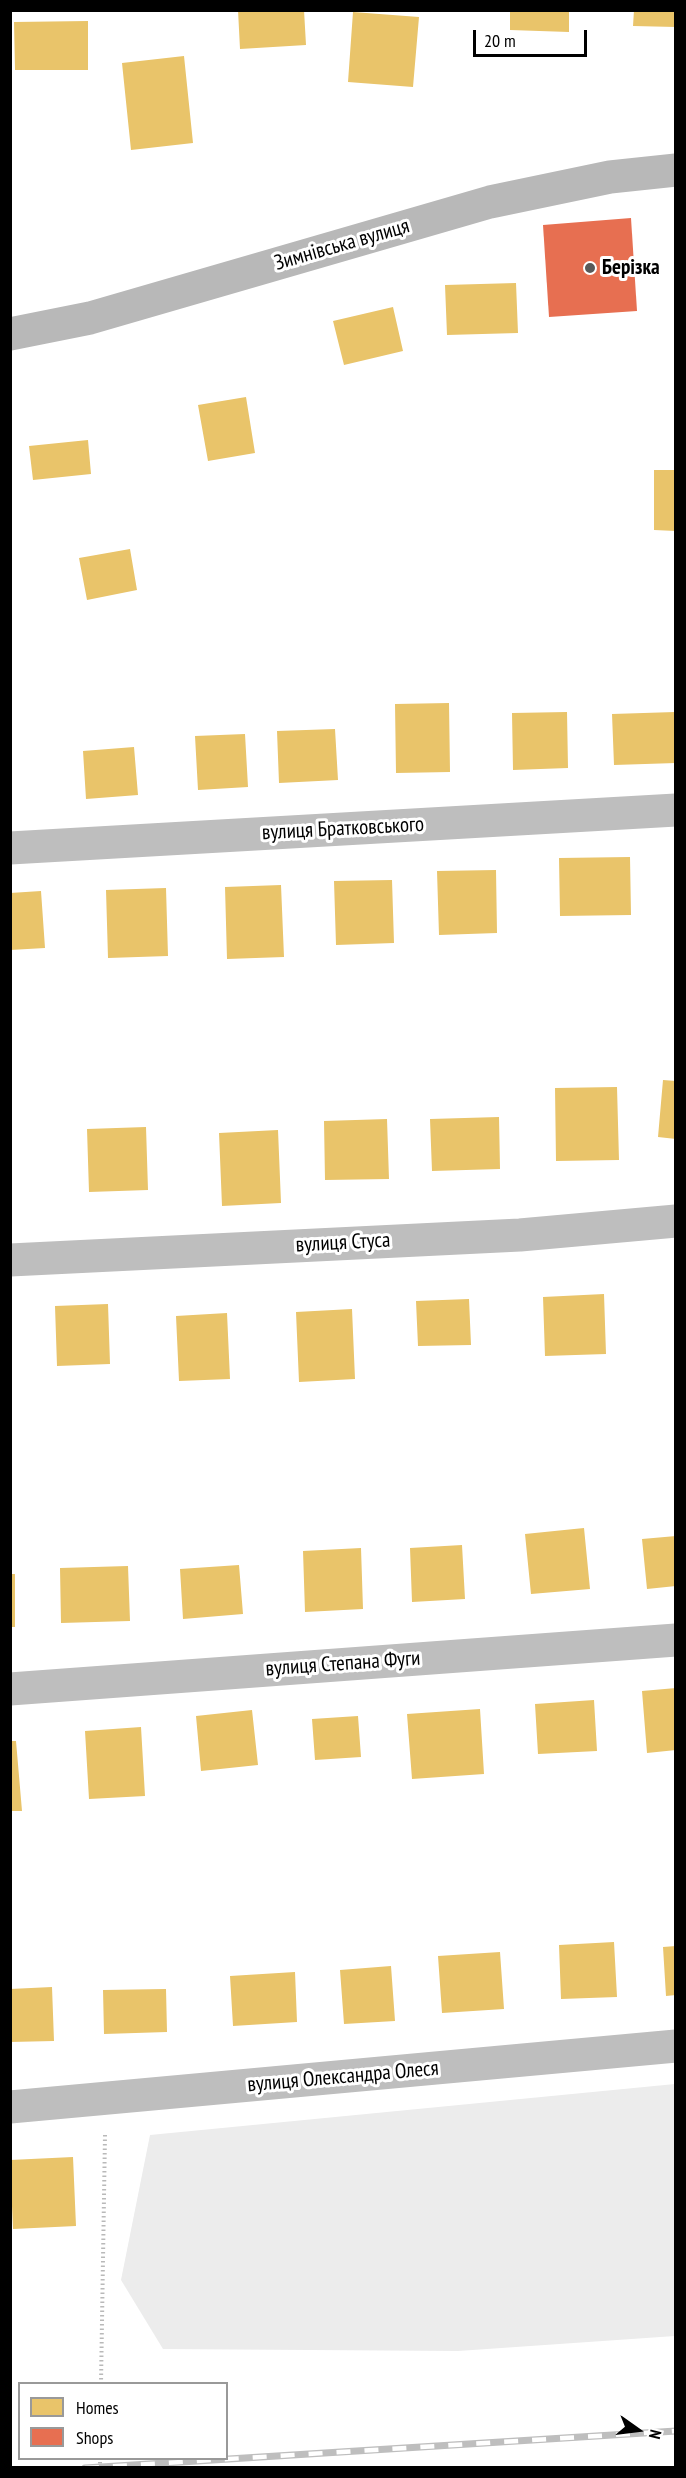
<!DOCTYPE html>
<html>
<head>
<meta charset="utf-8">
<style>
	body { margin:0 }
	#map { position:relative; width:686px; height:2478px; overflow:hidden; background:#fff; font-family:"PT Sans Narrow",sans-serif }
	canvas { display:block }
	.frame { position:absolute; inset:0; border:12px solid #000; pointer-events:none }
	.legend { position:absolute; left:18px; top:2382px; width:210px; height:78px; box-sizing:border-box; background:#fff; border:2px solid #999; margin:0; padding:8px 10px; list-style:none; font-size:18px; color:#000 }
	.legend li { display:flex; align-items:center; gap:12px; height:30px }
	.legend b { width:30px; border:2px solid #999 }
	.north { position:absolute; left:608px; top:2400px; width:60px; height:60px; -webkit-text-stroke:4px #fff; paint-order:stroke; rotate:104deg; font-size:16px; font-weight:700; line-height:24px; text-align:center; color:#000 }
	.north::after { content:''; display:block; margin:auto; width:21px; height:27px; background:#000; clip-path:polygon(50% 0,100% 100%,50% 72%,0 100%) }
	.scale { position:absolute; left:473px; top:30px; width:114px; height:27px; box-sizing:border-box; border:3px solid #000; border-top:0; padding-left:8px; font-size:18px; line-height:21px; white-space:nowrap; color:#000; -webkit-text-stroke:4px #fff; paint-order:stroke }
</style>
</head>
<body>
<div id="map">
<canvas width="686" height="2478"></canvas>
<div class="frame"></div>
<ul class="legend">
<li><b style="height:16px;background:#e9c46a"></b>Homes</li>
<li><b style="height:16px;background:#e76f51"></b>Shops</li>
</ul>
<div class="north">N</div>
<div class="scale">20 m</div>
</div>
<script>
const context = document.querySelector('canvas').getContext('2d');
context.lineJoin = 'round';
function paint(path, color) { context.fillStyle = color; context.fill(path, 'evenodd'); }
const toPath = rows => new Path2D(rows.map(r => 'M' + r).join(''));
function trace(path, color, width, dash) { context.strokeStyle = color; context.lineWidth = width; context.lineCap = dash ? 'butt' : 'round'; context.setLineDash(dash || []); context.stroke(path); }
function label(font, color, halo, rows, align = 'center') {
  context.font = font + ' "PT Sans Narrow",sans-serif'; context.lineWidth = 6; context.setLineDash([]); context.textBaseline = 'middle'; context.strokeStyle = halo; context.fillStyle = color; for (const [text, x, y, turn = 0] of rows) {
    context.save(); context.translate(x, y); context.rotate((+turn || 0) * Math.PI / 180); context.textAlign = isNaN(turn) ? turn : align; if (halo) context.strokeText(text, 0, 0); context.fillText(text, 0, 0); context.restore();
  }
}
const green = toPath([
	[675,2084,675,2336,458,2351,163,2349,121,2280,150,2135]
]);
const homes = toPath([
	[238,10,304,10,306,45,240,49],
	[510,10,569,10,569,32,510,30],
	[634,10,676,10,676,27,633,26],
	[353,12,419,17,413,87,348,82],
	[88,21,88,70,15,70,14,22],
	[184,56,193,143,131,150,122,63],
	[516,283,518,333,447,335,445,285],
	[393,307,403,351,344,365,333,321],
	[246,397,255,453,208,461,198,405],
	[88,440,91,474,33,480,29,446],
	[654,470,676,470,676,531,654,530],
	[130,549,137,590,87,600,79,558],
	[449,703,450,772,396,773,395,704],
	[567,712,568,768,513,770,512,713],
	[675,712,676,763,614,765,612,714],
	[335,729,338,780,279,783,277,731],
	[245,734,248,787,198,790,195,736],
	[134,747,138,795,86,799,83,751],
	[630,857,631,915,560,916,559,858],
	[496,870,497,933,439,935,437,871],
	[392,880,394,943,336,945,334,881],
	[281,885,284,957,227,959,225,887],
	[166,888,168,956,108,958,106,890],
	[41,891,45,948,10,950,10,893],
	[663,1080,676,1081,676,1139,658,1137],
	[617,1087,619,1160,556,1161,555,1088],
	[499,1117,500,1169,432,1171,430,1119],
	[387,1119,389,1179,325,1180,324,1121],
	[146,1127,148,1190,89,1192,87,1129],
	[278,1130,281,1203,222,1206,219,1133],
	[604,1294,606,1354,545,1356,543,1297],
	[469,1299,471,1345,418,1346,416,1301],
	[108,1304,110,1364,57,1366,55,1306],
	[352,1309,355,1379,299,1382,296,1312],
	[227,1313,230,1379,179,1381,176,1316],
	[584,1528,590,1589,531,1594,525,1534],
	[676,1536,676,1586,647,1589,642,1539],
	[462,1545,465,1599,412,1602,410,1548],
	[361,1548,363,1609,305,1612,303,1551],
	[239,1565,243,1614,183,1619,180,1569],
	[128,1566,130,1621,61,1623,60,1568],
	[10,1574,15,1574,15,1627,10,1627],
	[676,1688,676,1750,647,1753,642,1691],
	[594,1700,597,1751,538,1754,535,1704],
	[480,1709,484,1774,412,1779,407,1714],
	[252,1710,258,1765,201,1771,196,1716],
	[358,1716,361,1757,315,1760,312,1719],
	[141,1727,145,1796,89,1799,85,1731],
	[10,1741,16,1741,22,1811,10,1811],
	[614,1942,617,1997,561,1999,559,1945],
	[676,1946,676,1995,666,1996,663,1947],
	[500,1952,504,2009,442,2013,438,1956],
	[391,1966,395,2021,344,2024,340,1970],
	[295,1972,297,2022,233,2026,230,1976],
	[52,1987,54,2041,10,2042,10,1989],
	[166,1989,167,2032,104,2034,103,1990],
	[73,2157,76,2226,13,2229,10,2160]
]);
const shops = toPath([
	[631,218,637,311,549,317,543,225]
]);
const path = toPath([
	[101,2384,105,2135],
	[100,2468,100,2458]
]);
const street = toPath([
	[10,848,676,810],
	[10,1260,520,1235,676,1221],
	[10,1689,676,1640],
	[10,2107,676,2046]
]);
const secondary = toPath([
	[10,334,90,318,490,202,610,177,676,170]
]);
const rail = toPath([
	[85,2468,676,2431]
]);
const markers = [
	[590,268,6,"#595959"]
];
const streetNames = [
	["Зимнівська вулиця",342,245,-16],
	["вулиця Братковського",343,829,-3],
	["вулиця Стуса",343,1243,-3],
	["вулиця Степана Фуги",343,1664,-4],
	["вулиця Олександра Олеся",343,2077,-5]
];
const poiNames = [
	["Берізка",602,268]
];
paint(green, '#ececec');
paint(homes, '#e9c46a');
paint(shops, '#e76f51');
trace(path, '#b9b9b9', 4, [1.5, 3]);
trace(street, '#bebebe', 33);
trace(secondary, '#b8b8b8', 33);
trace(rail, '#bebebe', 7);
trace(rail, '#fff', 4.5, [14]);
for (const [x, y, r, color] of markers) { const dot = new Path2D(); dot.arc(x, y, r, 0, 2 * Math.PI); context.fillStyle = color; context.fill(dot); trace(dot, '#fff', 2); }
label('21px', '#000', '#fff', streetNames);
label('bold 21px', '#000', '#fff', poiNames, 'left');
</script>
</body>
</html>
